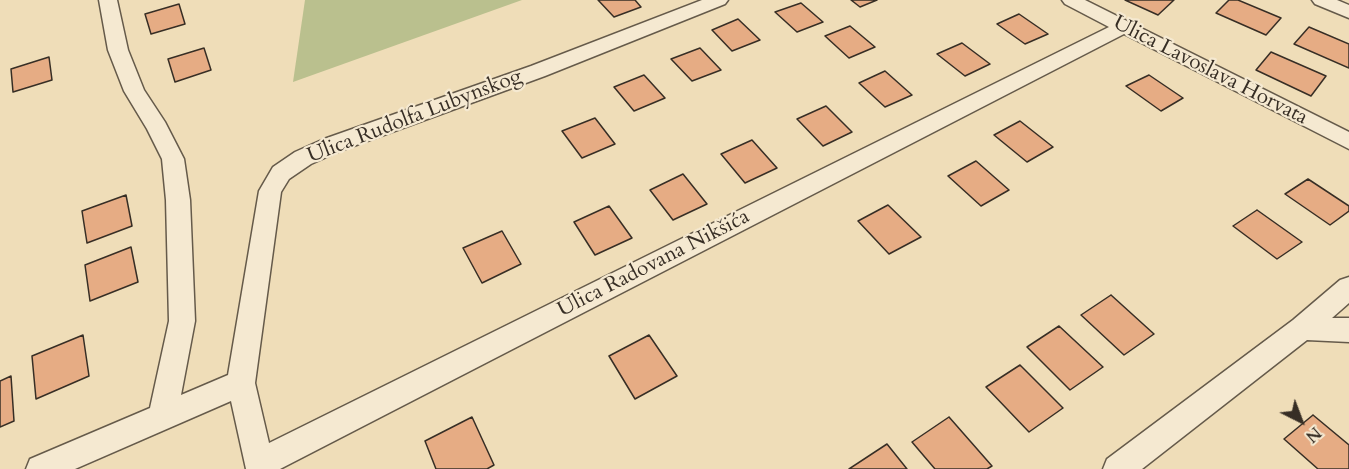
<!DOCTYPE html>
<html>
<head>
<meta charset="utf-8">
<style>
	body { margin:0 }
	#map { position:relative; width:1349px; height:469px; overflow:hidden; background:#efddb8; font-family:Cardo,serif }
	canvas { display:block }
	.north { position:absolute; left:1271px; top:391px; width:60px; height:60px; -webkit-text-stroke:4px #f5e9d1; paint-order:stroke; rotate:138deg; font-size:16px; font-weight:700; line-height:24px; text-align:center; color:#372e25 }
	.north::after { content:''; display:block; margin:auto; width:21px; height:27px; background:#372e25; clip-path:polygon(50% 0,100% 100%,50% 72%,0 100%) }
</style>
</head>
<body>
<div id="map">
<canvas width="1349" height="469"></canvas>
<div class="north">N</div>
</div>
<script>
const context = document.querySelector('canvas').getContext('2d');
context.lineJoin = 'round';
function paint(path, color) { context.fillStyle = color; context.fill(path, 'evenodd'); }
const toPath = rows => new Path2D(rows.map(r => 'M' + r).join(''));
function trace(path, color, width, dash) { context.strokeStyle = color; context.lineWidth = width; context.lineCap = dash ? 'butt' : 'round'; context.setLineDash(dash || []); context.stroke(path); }
function label(font, color, halo, rows, align = 'center') {
  context.font = font + ' Cardo,serif'; context.lineWidth = 4.5; context.setLineDash([]); context.textBaseline = 'middle'; context.strokeStyle = halo; context.fillStyle = color; for (const [text, x, y, turn = 0] of rows) {
    context.save(); context.translate(x, y); context.rotate((+turn || 0) * Math.PI / 180); context.textAlign = isNaN(turn) ? turn : align; if (halo) context.strokeText(text, 0, 0); context.fillText(text, 0, 0); context.restore();
  }
}
const green = toPath([
	[305,0,522,0,293,82]
]);
const building = toPath([
	[598,0,635,0,641,7,614,17,598,0],
	[851,0,877,0,860,7,851,0],
	[1125,0,1174,0,1158,15,1125,0],
	[1229,0,1238,0,1281,18,1266,35,1216,13,1229,0],
	[801,3,823,22,797,32,775,12,801,3],
	[179,4,185,24,151,34,145,14,179,4],
	[1019,14,1048,34,1025,44,997,24,1019,14],
	[738,19,760,40,732,51,712,30,738,19],
	[850,26,875,47,849,58,825,36,850,26],
	[1309,27,1349,44,1349,68,1294,44,1309,27],
	[962,43,990,64,965,76,937,54,962,43],
	[204,48,211,70,175,82,168,59,204,48],
	[700,48,721,70,692,81,671,59,700,48],
	[1271,52,1326,76,1311,96,1256,70,1271,52],
	[49,57,52,80,13,92,11,69,49,57],
	[885,71,912,95,885,107,859,83,885,71],
	[644,75,665,98,634,111,614,87,644,75],
	[1149,75,1183,98,1161,111,1126,86,1149,75],
	[826,106,852,132,823,146,797,119,826,106],
	[595,118,615,144,582,158,562,131,595,118],
	[1020,121,1053,147,1027,162,994,135,1020,121],
	[752,140,777,168,745,183,721,154,752,140],
	[976,161,1009,190,981,206,948,176,976,161],
	[683,174,707,204,673,220,650,190,683,174],
	[1308,179,1349,206,1349,211,1330,225,1285,194,1308,179],
	[126,195,132,226,87,243,82,211,126,195],
	[888,205,921,237,889,254,858,221,888,205],
	[609,206,632,238,595,255,574,222,609,206],
	[1257,210,1302,242,1277,259,1233,226,1257,210],
	[502,231,521,264,482,283,463,248,502,231],
	[131,247,138,282,90,301,85,265,131,247],
	[1111,295,1154,334,1124,355,1081,315,1111,295],
	[1059,326,1103,367,1070,390,1027,347,1059,326],
	[83,335,89,376,36,399,32,356,83,335],
	[649,335,677,376,635,399,609,356,649,335],
	[1020,365,1063,408,1029,432,986,387,1020,365],
	[11,376,14,421,0,427,0,381,11,376],
	[1313,415,1349,445,1349,469,1318,469,1284,439,1313,415],
	[472,417,494,465,487,469,436,469,425,441,472,417],
	[949,417,992,466,987,469,935,469,912,442,949,417],
	[887,444,907,469,849,469,887,444]
]);
const minor = toPath([
	[99,0,117,0,128,50,144,90,165,122,184,159,190,200,195,321,181,395,228,375,259,191,273,167,295,152,324,139,531,66,702,0,728,0,725,4,545,76,340,151,311,164,289,179,281,192,255,383,269,443,1109,27,1065,4,1062,0,1085,0,1349,132,1349,149,1124,34,280,469,246,469,231,401,75,469,26,469,30,459,150,408,169,321,166,200,162,159,147,129,124,91,108,50,99,0],
	[1312,0,1337,0,1349,5,1349,18,1315,4,1312,0],
	[1349,277,1349,303,1332,318,1349,318,1349,342,1307,340,1142,469,1103,469,1107,459,1293,320,1340,280,1349,277]
]);
const streetNames = [
	["Ulica Lavoslava Horvata",1210,71,27],
	["Ulica Rudolfa Lubynskog",415,117,-21],
	["Ulica Radovana Nikšića",654,264,-27]
];
paint(green, '#bac08e');
paint(building, '#e6ac84');
trace(building, '#372e25', 1.5);
trace(minor, '#655a4a', 3);
paint(minor, '#f5e9d1');
label('21px', '#372e25', '#f5e9d1', streetNames);
</script>
</body>
</html>
